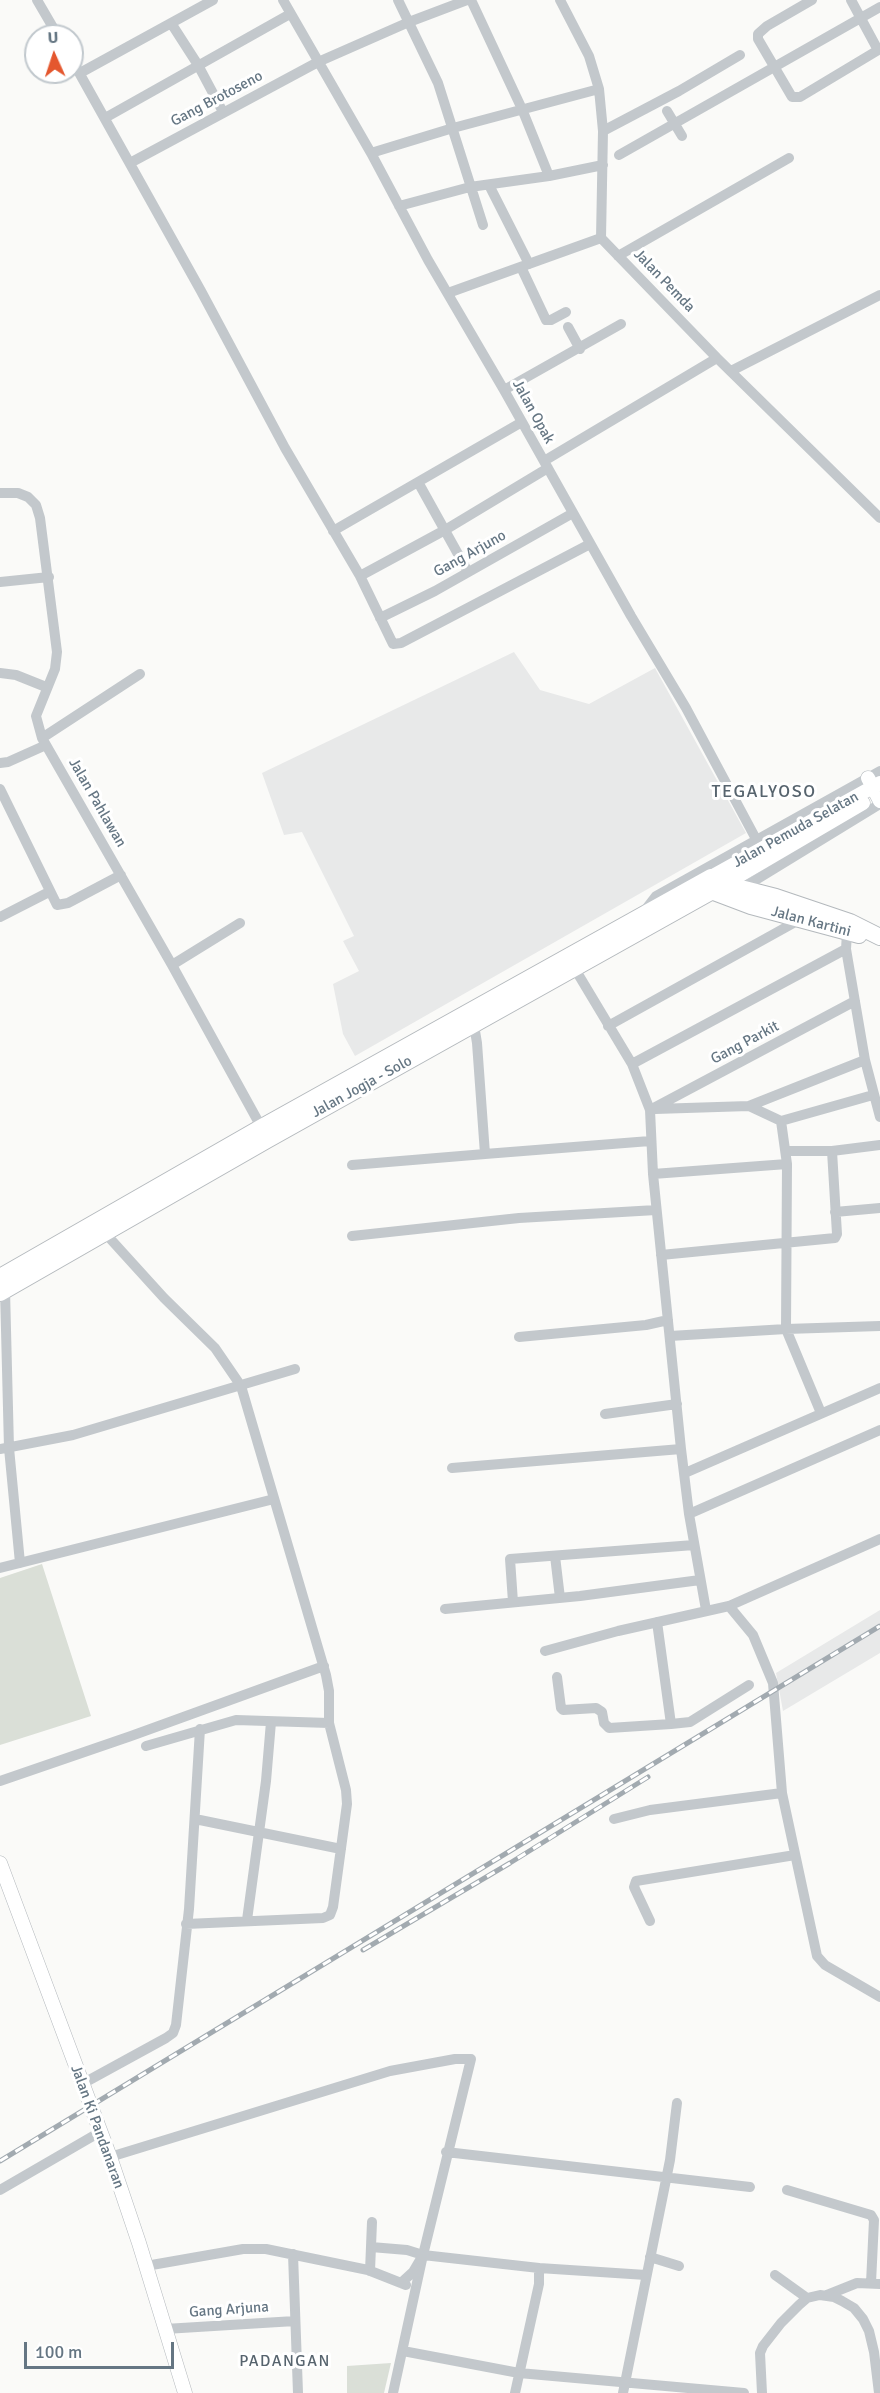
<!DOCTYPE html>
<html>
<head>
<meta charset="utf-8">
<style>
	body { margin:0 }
	#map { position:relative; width:880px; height:2393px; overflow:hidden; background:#fafaf8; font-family:Signika,sans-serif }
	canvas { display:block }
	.north { position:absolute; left:24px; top:24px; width:60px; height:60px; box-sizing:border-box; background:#fff; border:2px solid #c1c8cd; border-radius:50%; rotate:357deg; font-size:16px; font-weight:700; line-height:24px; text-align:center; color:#657683 }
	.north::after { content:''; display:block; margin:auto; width:21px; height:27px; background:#e4572e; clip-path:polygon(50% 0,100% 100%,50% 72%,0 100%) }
	.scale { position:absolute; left:24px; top:2342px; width:150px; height:27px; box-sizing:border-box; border:3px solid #657683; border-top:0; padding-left:8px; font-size:18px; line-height:21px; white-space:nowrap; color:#657683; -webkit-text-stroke:4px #fff; paint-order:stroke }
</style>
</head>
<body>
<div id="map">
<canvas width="880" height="2393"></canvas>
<div class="north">U</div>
<div class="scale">100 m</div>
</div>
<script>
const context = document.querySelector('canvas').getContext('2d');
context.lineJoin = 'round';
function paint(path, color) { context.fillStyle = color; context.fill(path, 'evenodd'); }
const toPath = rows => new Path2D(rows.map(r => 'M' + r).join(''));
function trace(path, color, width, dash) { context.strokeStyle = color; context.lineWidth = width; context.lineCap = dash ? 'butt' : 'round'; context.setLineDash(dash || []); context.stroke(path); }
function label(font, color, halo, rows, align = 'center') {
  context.font = font + ' Signika,sans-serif'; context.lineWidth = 6; context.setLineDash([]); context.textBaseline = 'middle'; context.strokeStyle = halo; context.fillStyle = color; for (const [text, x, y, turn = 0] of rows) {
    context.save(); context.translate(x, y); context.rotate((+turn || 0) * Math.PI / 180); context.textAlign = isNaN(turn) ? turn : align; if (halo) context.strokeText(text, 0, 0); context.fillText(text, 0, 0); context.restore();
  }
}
const built = toPath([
	[514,652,540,690,589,704,655,668,746,833,355,1056,343,1034,333,984,359,971,343,941,354,936,302,832,284,835,262,773],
	[880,1610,880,1653,783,1711,776,1673]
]);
const green = toPath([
	[42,1564,91,1716,0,1745,0,1578],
	[391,2363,384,2393,347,2393,347,2366]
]);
const minor = toPath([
	[37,0,58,36],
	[283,0,371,153,428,260,504,390,631,616,686,708,764,854],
	[398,0,438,83,483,225],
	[471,0,522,109,549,176],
	[560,0,589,56,599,89,603,131,601,238,717,358,880,518],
	[812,0,767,26,758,34,758,39,792,97,800,97,880,49],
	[851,0,878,50],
	[171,23,198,65,223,112],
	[72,60,201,291,285,448,360,576,393,644,401,643,590,544],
	[80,73,213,0],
	[667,111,682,136],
	[105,118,290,14],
	[603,131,679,91,740,55],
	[371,153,453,128,599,89],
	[619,155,880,7],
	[130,163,318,62,409,22,467,0],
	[489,185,529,264],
	[399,206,470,187,549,176,603,165],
	[618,256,789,158],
	[521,267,546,320,551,320,566,312],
	[448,293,601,238],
	[568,327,580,349],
	[731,371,880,295],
	[504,390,621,324],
	[544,461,717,358],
	[418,482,468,572],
	[0,493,18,493,28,497,36,505,40,518,57,652,55,669,36,716,42,738,172,965,264,1132],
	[333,531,522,422],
	[360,576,445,530,548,468],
	[0,582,49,577],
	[380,618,435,591,573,513],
	[0,673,16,675,46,687],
	[42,738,140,674],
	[0,763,8,762,46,745],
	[0,789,57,905,68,903,121,875],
	[741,889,880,804],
	[646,909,656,896,880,771],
	[0,917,49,892],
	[847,933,846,949,865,1060,880,1117],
	[172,965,240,923],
	[575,969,632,1064,650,1110,653,1174,681,1449,689,1514,706,1610],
	[471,1020,474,1025,477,1043,485,1154,650,1141],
	[608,1026,799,920],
	[632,1064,846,949],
	[749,1106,781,1121,787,1164,786,1329,821,1413],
	[655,1109,749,1106,865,1060],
	[650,1110,855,1001],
	[781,1121,873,1095],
	[786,1151,832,1151,880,1145],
	[352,1165,485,1154],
	[653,1174,787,1164],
	[835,1212,880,1208],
	[105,1233,164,1298,215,1348,241,1386,326,1675,329,1691,329,1723,346,1790,347,1804,333,1907,330,1915,323,1918,186,1924],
	[352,1236,519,1218,656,1210],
	[661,1255,835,1238,837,1234,832,1151],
	[5,1290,9,1448,20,1563],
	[670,1336,786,1329,880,1326],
	[519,1337,646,1325,668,1320],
	[605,1414,677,1404],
	[0,1449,73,1435,295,1369],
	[452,1468,681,1449],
	[685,1473,880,1388],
	[689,1514,880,1430],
	[555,1556,560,1598],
	[0,1568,274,1499],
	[513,1602,510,1559,694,1545],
	[729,1606,753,1635,773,1683,782,1793,817,1956,825,1965,880,1997],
	[445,1609,580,1596,700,1580],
	[657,1622,671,1724,690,1722,749,1685],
	[545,1651,618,1631,729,1606,880,1539],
	[557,1677,561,1708,563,1710,596,1708,602,1712,604,1723,609,1728,671,1724],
	[146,1746,236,1720,329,1723],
	[0,1781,131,1736,324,1666],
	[195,1819,341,1849],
	[614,1819,650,1810,782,1793],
	[247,1920,266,1781,271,1722],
	[650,1921,634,1887,636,1881,795,1855],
	[82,2084,166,2038,173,2033,176,2025,189,1909,200,1729],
	[446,2152,750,2187],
	[110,2157,390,2071,455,2059,471,2059,423,2255,413,2272,401,2283],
	[0,2190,100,2132],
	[787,2190,871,2215,874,2220,871,2283],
	[371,2247,407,2250,423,2255],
	[293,2254,298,2393],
	[650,2257,679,2266],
	[146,2266,243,2249,266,2249,368,2270,406,2285],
	[539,2268,646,2275],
	[370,2271,372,2222],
	[775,2275,807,2298],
	[827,2295,857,2283,880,2284],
	[165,2329,295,2321],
	[403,2351,519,2373,744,2393],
	[393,2393,423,2255,539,2268,539,2284,515,2393],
	[623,2393,670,2160,677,2103],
	[762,2393,760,2353,763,2346,781,2323,799,2305,807,2298,820,2295,834,2297,842,2301,854,2308,863,2319,869,2331,874,2352,879,2393]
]);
const major = toPath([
	[868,778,880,801],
	[711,877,880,783],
	[725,884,863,803],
	[0,1863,110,2157,139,2243,185,2393]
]);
const highway = toPath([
	[706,889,751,906,859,935],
	[0,1277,262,1127,711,877,725,884,776,897,850,922,880,937],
	[0,1293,267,1140,725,884]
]);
const rail = toPath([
	[363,1950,510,1863,648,1777],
	[0,2161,880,1626]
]);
const streetNames = [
	["Gang Brotoseno",217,99,-28],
	["Jalan Pemda",664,281,46],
	["Jalan Opak",533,412,61],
	["Gang Arjuno",470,554,-29],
	["Jalan Pahlawan",97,803,60],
	["Jalan Pemuda Selatan",796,830,-29],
	["Jalan Kartini",811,922,15],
	["Gang Parkit",745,1043,-28],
	["Jalan Jogja - Solo",362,1087,-29],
	["Jalan Ki Pandanaran",97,2127,70],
	["Gang Arjuna",229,2310,-4]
];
const neighbourhoodNames = [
	["PADANGAN",285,2362]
];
const quarterNames = [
	["TEGALYOSO",764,792]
];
paint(built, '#e8e9e9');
paint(green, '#dadfd7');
trace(major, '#b5babe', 15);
trace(highway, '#b4b9bd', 18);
trace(minor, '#c3c8cc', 10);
trace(major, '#fff', 14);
trace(highway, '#fff', 16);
trace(rail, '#a2aab0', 5);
trace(rail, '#fff', 3, [9]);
label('15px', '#657683', '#fff', streetNames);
context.letterSpacing = '1.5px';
label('16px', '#57646e', '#fff', neighbourhoodNames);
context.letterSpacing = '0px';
context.letterSpacing = '1.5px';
label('18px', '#57646e', '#fff', quarterNames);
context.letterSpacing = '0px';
</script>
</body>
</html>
